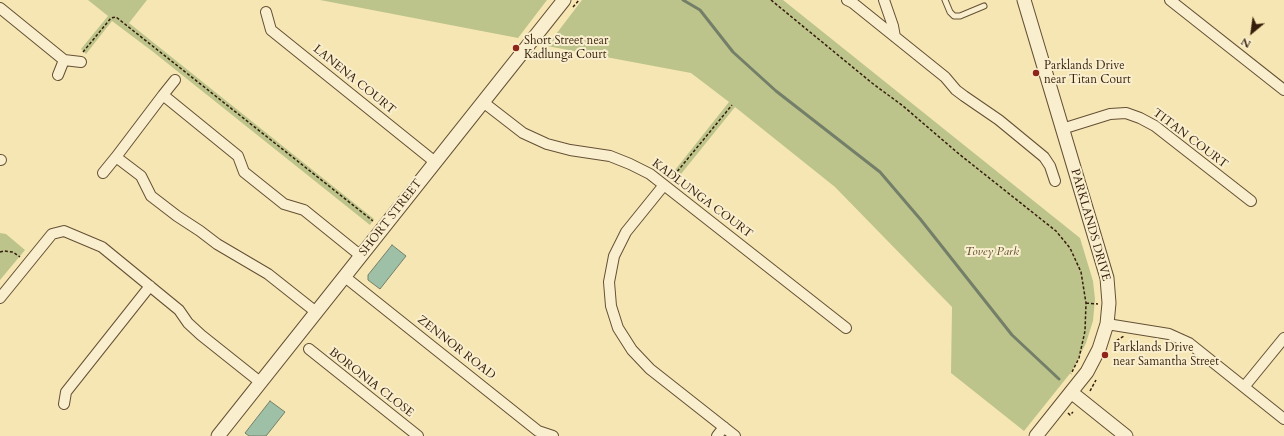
<!DOCTYPE html>
<html>
<head>
<meta charset="utf-8">
<style>
	body { margin:0 }
	#map { position:relative; width:1284px; height:436px; overflow:hidden; background:#f6e6b3; font-family:Cardo,serif }
	canvas { display:block }
	.north { position:absolute; left:1232px; top:12px; width:40px; height:40px; -webkit-text-stroke:3px #f9efce; paint-order:stroke; rotate:209deg; font-size:11px; font-weight:700; line-height:16px; text-align:center; color:#351e0b }
	.north::after { content:''; display:block; margin:auto; width:14px; height:18px; background:#351e0b; clip-path:polygon(50% 0,100% 100%,50% 72%,0 100%) }
</style>
</head>
<body>
<div id="map">
<canvas width="1284" height="436"></canvas>
<div class="north">N</div>
</div>
<script>
const context = document.querySelector('canvas').getContext('2d');
context.lineJoin = 'round';
function paint(path, color) { context.fillStyle = color; context.fill(path, 'evenodd'); }
const toPath = rows => new Path2D(rows.map(r => 'M' + r).join(''));
function trace(path, color, width, dash) { context.strokeStyle = color; context.lineWidth = width; context.lineCap = dash ? 'butt' : 'round'; context.setLineDash(dash || []); context.stroke(path); }
function label(font, color, halo, rows, align = 'center') {
  context.font = font + ' Cardo,serif'; context.lineWidth = 4; context.setLineDash([]); context.textBaseline = 'middle'; context.strokeStyle = halo; context.fillStyle = color; for (const [text, x, y, turn = 0] of rows) {
    context.save(); context.translate(x, y); context.rotate((+turn || 0) * Math.PI / 180); context.textAlign = isNaN(turn) ? turn : align; if (halo) context.strokeText(text, 0, 0); context.fillText(text, 0, 0); context.restore();
  }
}
const green = toPath([
	[88,0,147,0,129,23,374,219,370,225,152,51,112,21,86,54,81,49,108,16],
	[320,0,547,0,518,38],
	[582,0,783,0,1080,238,1093,281,1095,299,1093,321,1086,343,1072,371,1024,431,951,373,952,307,835,187,735,107,677,179,671,175,729,102,691,73,547,46],
	[0,233,6,234,25,250,0,280]
]);
const water = toPath([
	[392,245,406,256,380,289,368,280,368,275,392,245],
	[270,401,285,412,266,436,249,436,245,433,270,401]
]);
const stream = toPath([
	[683,0,700,10,733,52,776,91,880,172,921,220,1012,335,1059,379]
]);
const path = toPath([
	[771,0,872,83,903,106,959,154,1056,231,1070,248,1081,272,1086,303,1085,331,1079,358,1071,374],
	[573,7,579,0],
	[83,52,111,18,116,17,373,221],
	[671,179,732,105],
	[0,252,4,251,13,252,20,257],
	[1086,303,1098,304],
	[1113,344,1116,341,1124,336],
	[1090,391,1096,380],
	[1068,413,1070,415,1073,412]
]);
const service = toPath([
	[945,0,950,12,954,16,960,16,984,6]
]);
const minor = toPath([
	[847,0,853,3,945,77,956,90,964,96,999,120,1044,157,1050,166,1055,181],
	[884,0,893,26,895,37],
	[1170,0,1284,90],
	[0,8,64,60],
	[266,12,271,30,435,162],
	[58,75,64,60,81,62],
	[163,95,175,80],
	[483,102,523,133,547,144,570,150,610,156,630,164,650,174,846,328],
	[1062,129,1110,114,1126,113,1140,118,1155,126,1251,201],
	[0,160,1,160],
	[103,173,116,157],
	[664,185,626,232,614,256,609,282,611,306,618,328,632,350,650,369,735,436],
	[345,277,538,431,553,436],
	[0,298,52,234,64,231,102,247,179,310,188,323,201,335,260,382],
	[316,312,268,274,217,244,200,231,177,216,151,196,141,176,116,157,163,95,238,156,244,172,284,204,304,210,361,256],
	[1107,324,1169,334,1189,343,1284,419],
	[309,349,418,436],
	[1244,387,1284,338],
	[64,404,66,392,150,286],
	[717,436,724,427]
]);
const tertiary = toPath([
	[1024,0,1107,278,1109,303,1107,324,1099,349,1087,372,1036,436],
	[1071,392,1126,436],
	[218,436,564,0]
]);
const markers = [
	[516,48,4,"#8f2418"],
	[1036,73,4,"#8f2418"],
	[1105,355,4,"#8f2418"]
];
const poiNames = [
	["Short Street near",524,41],
	["Kadlunga Court",524,55],
	["Parklands Drive",1044,66],
	["near Titan Court",1044,80],
	["Parklands Drive",1113,348],
	["near Samantha Street",1113,362]
];
const streetNames = [
	["LANENA COURT",354,80,39],
	["TITAN COURT",1190,139,37],
	["KADLUNGA COURT",702,199,37],
	["SHORT STREET",391,218,-52],
	["PARKLANDS DRIVE",1090,225,74],
	["ZENNOR ROAD",456,348,38],
	["BORONIA CLOSE",371,383,38]
];
const parkNames = [
	["Tovey Park",992,252]
];
paint(green, '#bdc48b');
paint(water, '#9ec0a7');
trace(water, '#747f69', 1);
trace(stream, '#747f69', 3);
trace(service, '#655035', 7);
trace(minor, '#655035', 12);
trace(tertiary, '#655035', 15);
trace(path, '#351e0b', 1.5, [3, 2]);
trace(service, '#f9efce', 5);
trace(minor, '#f9efce', 10);
trace(tertiary, '#f9efce', 13);
for (const [x, y, r, color] of markers) { const dot = new Path2D(); dot.arc(x, y, r, 0, 2 * Math.PI); context.fillStyle = color; context.fill(dot); trace(dot, '#f9efce', 1.5); }
label('12px', '#351e0b', '#f9efce', poiNames, 'left');
label('12px', '#351e0b', '#f9efce', streetNames);
label('italic 12px', '#5e5031', '#f9efce', parkNames);
</script>
</body>
</html>
